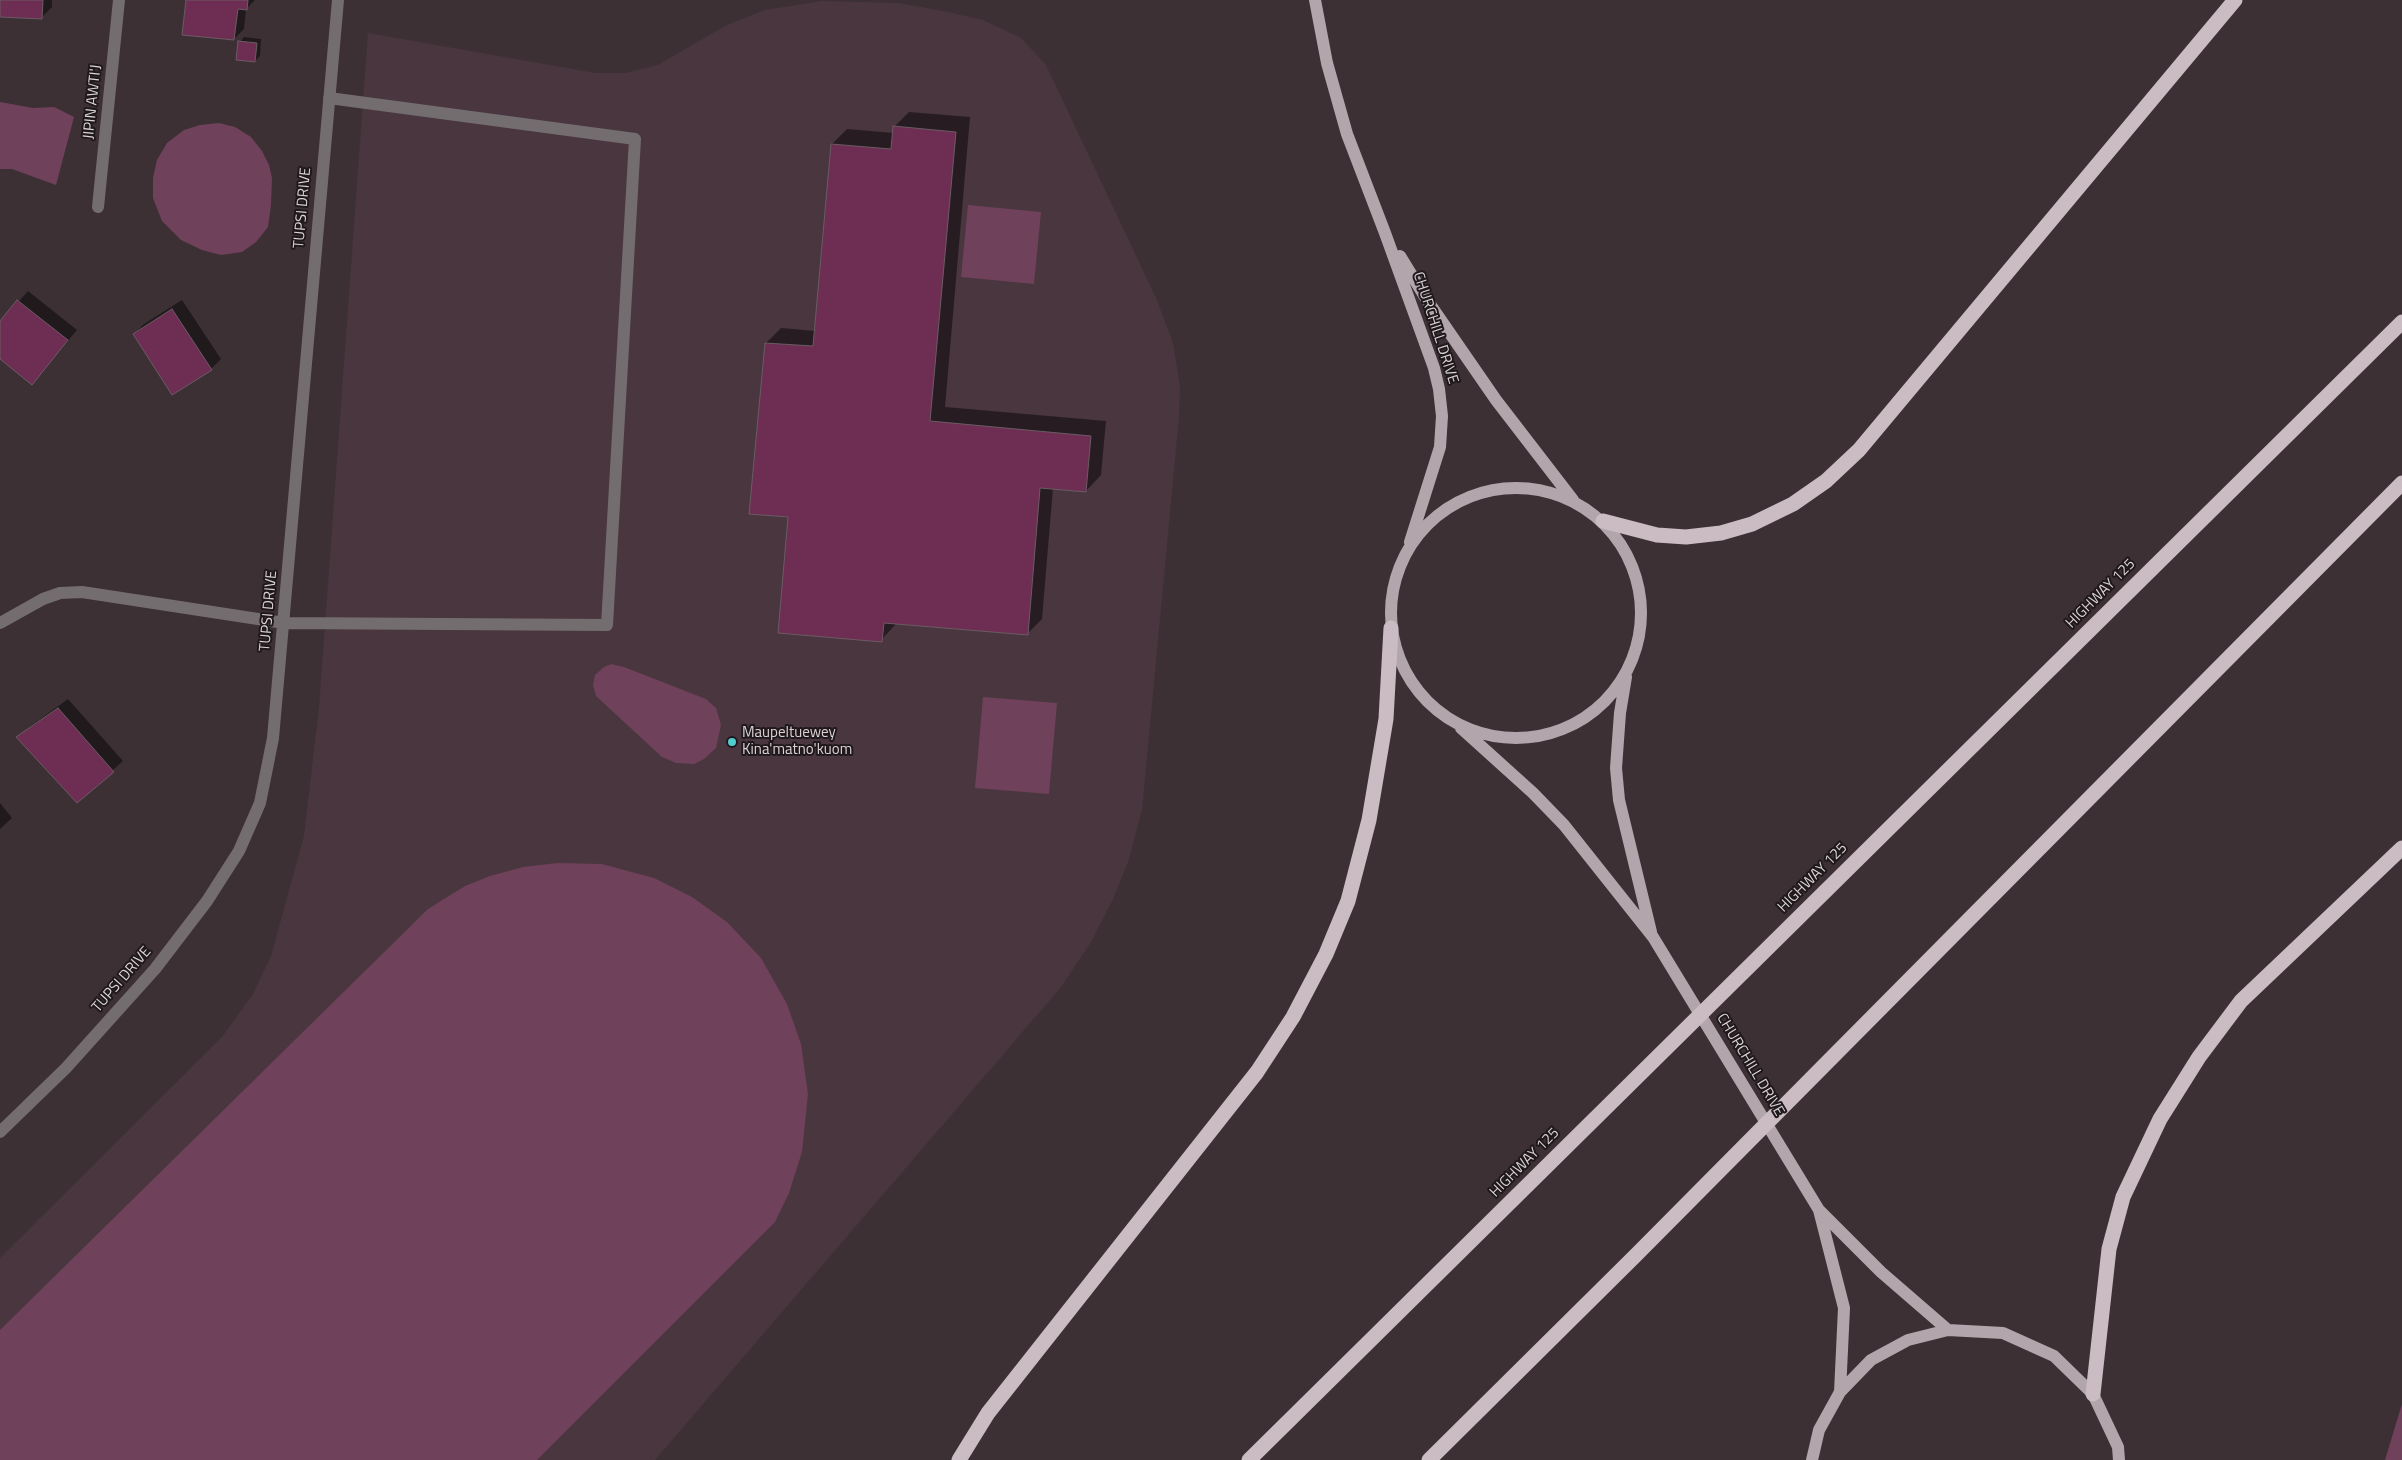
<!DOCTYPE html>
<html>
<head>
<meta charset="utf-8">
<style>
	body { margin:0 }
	canvas { display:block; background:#3c3035 }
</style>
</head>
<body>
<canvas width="2402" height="1460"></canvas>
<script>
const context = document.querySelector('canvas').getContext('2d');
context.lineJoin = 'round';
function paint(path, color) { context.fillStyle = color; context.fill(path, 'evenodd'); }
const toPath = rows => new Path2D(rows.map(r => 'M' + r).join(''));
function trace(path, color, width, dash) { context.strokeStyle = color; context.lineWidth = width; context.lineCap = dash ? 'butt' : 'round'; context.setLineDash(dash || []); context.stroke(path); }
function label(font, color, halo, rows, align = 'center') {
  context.font = font + ' "Titillium Web",sans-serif'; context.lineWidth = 4; context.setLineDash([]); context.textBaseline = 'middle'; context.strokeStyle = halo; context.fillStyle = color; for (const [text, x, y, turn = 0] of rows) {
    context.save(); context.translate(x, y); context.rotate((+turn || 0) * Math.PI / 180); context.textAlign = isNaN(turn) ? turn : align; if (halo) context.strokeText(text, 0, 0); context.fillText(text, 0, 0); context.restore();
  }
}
const built = toPath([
	[822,1,897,3,938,10,983,20,1021,38,1046,65,1156,298,1173,343,1180,387,1179,417,1142,810,1128,862,1113,899,1091,942,1061,987,655,1460,0,1460,0,1258,222,1037,253,994,271,956,304,836,319,708,368,33,595,73,625,73,658,65,725,26,765,10]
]);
const green = toPath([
	[0,102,33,108,54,107,74,117,56,185,12,169,0,169],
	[219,123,235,127,251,137,262,151,269,165,272,178,271,205,268,227,256,242,242,252,221,255,202,250,181,240,162,221,153,198,153,178,157,160,167,143,184,130,200,125],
	[968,205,1041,212,1034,284,961,277],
	[611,664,624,667,706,699,716,708,721,725,716,748,704,759,694,764,676,763,662,757,596,696,593,685,595,675,604,667],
	[983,697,1057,703,1049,794,975,788],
	[557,863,602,864,654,878,692,897,727,922,761,958,787,1004,801,1044,808,1094,802,1152,789,1193,775,1222,537,1460,0,1460,0,1330,428,909,465,886,490,876,523,867],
	[2402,1404,2402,1460,2385,1460]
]);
const shadow = toPath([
	[0,0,52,0,52,7,42,17,0,16],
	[187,0,255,0,246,9,244,29,234,39],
	[244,37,261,39,260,56,255,61,240,42],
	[909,112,970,117,945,407,1106,421,1101,475,1086,491,1053,488,1042,619,1027,634,897,623,881,640,790,516,766,343,781,328,815,331,832,144,847,129,894,133,894,127],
	[28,291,77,330,32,383,0,358,0,323],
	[182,300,221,359,211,369,134,334,144,324],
	[68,699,123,761,77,802,18,737,28,728],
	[0,803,12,818,0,829]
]);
const building = toPath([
	[0,0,43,0,42,19,0,17,0,0],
	[186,0,248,0,247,10,238,9,234,40,182,35,186,0],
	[238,41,257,43,255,62,236,60,238,41],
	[893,126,956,132,930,421,1091,436,1086,492,1040,488,1028,635,884,623,882,642,778,633,788,517,749,514,765,343,813,346,831,144,891,149,893,126],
	[17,300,68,340,32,385,0,359,0,321,17,300],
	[172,309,212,370,172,395,133,334,172,309],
	[58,708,114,772,77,803,16,737,58,708]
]);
const minor = toPath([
	[98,207,119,0],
	[0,623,43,599,60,593,82,592,284,623,607,625,635,139,329,98],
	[0,1132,66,1068,155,969,207,901,239,851,260,803,273,738,338,0]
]);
const major = toPath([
	[1315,0,1327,63,1347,134,1385,233,1434,368,1439,389,1442,416,1440,447,1410,542],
	[1400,256,1427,300,1496,400,1573,500],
	'1391 613a125 125 0 1 1 250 0a125 125 0 1 1-250 0Z',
	[1626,677,1620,713,1616,768,1619,800,1651,932],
	[1461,728,1533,793,1564,825,1653,937,1819,1210,1881,1272,1948,1330],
	[1819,1210,1844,1308,1840,1392],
	[1812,1460,1819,1430,1840,1392,1871,1360,1908,1340,1948,1330,2003,1333,2054,1356,2093,1394,2118,1447,2119,1460]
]);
const highway = toPath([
	[1603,521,1657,535,1686,537,1721,533,1752,524,1793,504,1826,481,1859,450,2235,0],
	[2093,1394,2109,1249,2123,1197,2160,1119,2199,1057,2241,1001,2402,848],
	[959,1460,988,1413,1257,1072,1293,1017,1326,954,1348,901,1369,820,1386,719,1391,628],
	[1249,1460,2402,322],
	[1429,1460,1636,1255,2402,483]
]);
const markers = [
	[732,742,5,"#52cdcf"]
];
const streetNames = [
	["JIPIN AWTI'J",93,102,-84],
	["TUPSI DRIVE",303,208,-85],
	["CHURCHILL DRIVE",1435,328,72],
	["HIGHWAY 125",2101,594,-45],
	["TUPSI DRIVE",269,611,-85],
	["HIGHWAY 125",1813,878,-45],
	["TUPSI DRIVE",122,980,-49],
	["CHURCHILL DRIVE",1750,1065,59],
	["HIGHWAY 125",1525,1163,-45]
];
const poiNames = [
	["Maupeltuewey",742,733],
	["Kina'matno'kuom",742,750]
];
paint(built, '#49363f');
paint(green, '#70415a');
paint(shadow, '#0007');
paint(building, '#6e2d53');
trace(building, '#6a5c63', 1);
trace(minor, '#736d70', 12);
trace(major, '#b2a6ac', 12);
trace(highway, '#cbbcc3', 15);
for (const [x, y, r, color] of markers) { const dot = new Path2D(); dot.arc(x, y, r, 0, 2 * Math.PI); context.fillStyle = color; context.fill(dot); trace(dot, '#1f191c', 2); }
label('15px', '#dad2d5', '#1f191c', streetNames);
label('15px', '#dad2d5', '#1f191c', poiNames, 'left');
</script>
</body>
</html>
